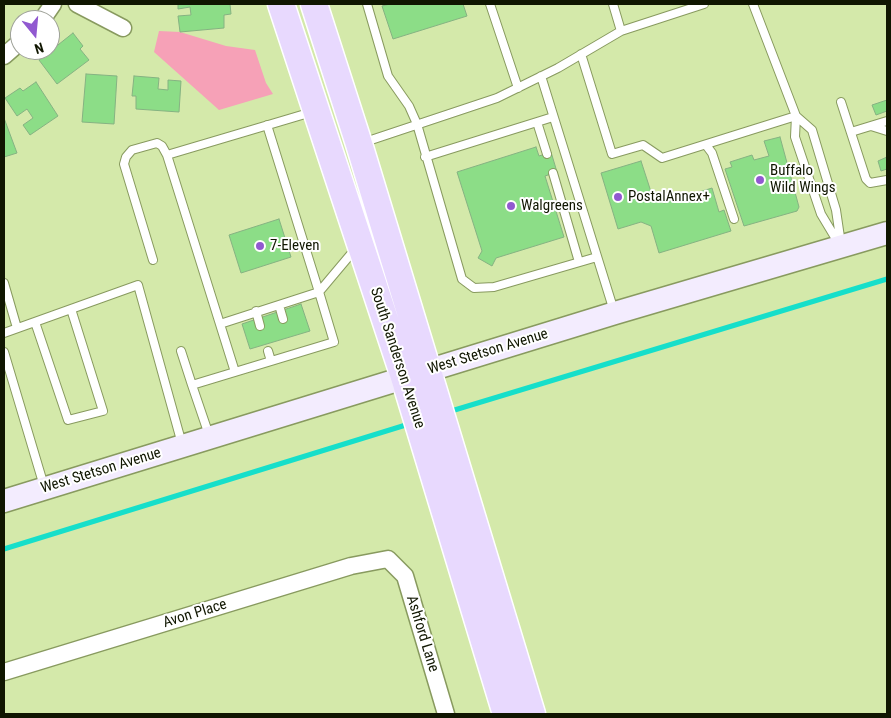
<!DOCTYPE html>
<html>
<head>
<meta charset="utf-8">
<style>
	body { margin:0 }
	#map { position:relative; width:891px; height:718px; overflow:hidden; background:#d4e9aa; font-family:"Roboto Condensed",sans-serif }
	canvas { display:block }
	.frame { position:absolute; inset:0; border:5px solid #101601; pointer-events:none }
	.north { position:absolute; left:10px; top:10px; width:50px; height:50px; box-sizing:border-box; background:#fff; border:1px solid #9fa299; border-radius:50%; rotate:163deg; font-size:14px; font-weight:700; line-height:20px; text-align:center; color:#101601 }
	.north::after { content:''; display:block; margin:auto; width:18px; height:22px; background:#9159d0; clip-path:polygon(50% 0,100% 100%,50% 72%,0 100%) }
</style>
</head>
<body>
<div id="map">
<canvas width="891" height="718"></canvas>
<div class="frame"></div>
<div class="north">N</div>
</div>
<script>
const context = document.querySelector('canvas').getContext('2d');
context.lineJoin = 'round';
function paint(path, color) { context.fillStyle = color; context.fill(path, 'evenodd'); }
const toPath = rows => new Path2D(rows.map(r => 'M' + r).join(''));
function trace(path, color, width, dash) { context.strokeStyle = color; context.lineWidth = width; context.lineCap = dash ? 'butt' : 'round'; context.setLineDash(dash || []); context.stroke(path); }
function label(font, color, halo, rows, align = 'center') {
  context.font = font + ' "Roboto Condensed",sans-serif'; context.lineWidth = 4; context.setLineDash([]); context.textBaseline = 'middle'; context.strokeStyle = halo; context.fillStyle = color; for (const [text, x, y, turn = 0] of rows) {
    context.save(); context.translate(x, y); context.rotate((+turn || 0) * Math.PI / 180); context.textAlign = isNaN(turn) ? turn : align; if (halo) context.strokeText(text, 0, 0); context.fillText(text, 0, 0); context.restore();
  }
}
const green = toPath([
	[159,31,180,32,226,46,255,50,266,83,273,94,219,110,154,52]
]);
const stream = toPath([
	[448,412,887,279],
	[4,549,409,424]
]);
const building = toPath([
	[178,4,230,4,231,14,224,15,224,28,180,32,178,16,191,15,190,7,178,9,178,4],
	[390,4,465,4,463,4,467,16,393,39,382,6,390,4],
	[73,33,83,46,80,49,89,60,57,84,39,60,73,33],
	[86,74,117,76,114,124,82,122,86,74],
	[134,76,159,78,158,89,168,90,168,80,181,81,179,112,136,109,136,96,132,96,134,76],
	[36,82,58,116,30,135,23,125,33,118,27,109,17,116,5,98,20,88,23,91,36,82],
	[887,100,887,111,876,115,872,105,887,100],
	[4,118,17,153,4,157,4,118],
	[780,137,799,207,797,211,744,226,725,169,732,167,730,162,752,155,754,160,769,156,764,141,780,137],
	[536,147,539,156,551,152,557,172,545,176,564,237,496,258,492,266,478,258,482,251,457,172,536,147],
	[887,157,887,169,881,171,878,161,887,157],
	[641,161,653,198,664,203,712,188,719,212,724,210,731,231,659,253,651,226,641,222,618,229,601,173,641,161],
	[279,219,291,257,241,273,229,235,279,219],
	[301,304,310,331,250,349,242,324,301,304]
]);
const service = toPath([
	[367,4,388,76,409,106,417,124,462,279,474,288,494,287,597,257],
	[490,4,518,88],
	[613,4,621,31],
	[753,4,796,116,795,137,821,214,839,244],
	[581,54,612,154,643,145,662,158,796,116],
	[541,76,614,311],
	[841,102,866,179,870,183,887,180],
	[796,116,812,130,836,210,841,244],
	[537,122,547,154],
	[871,126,887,131],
	[851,132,887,121],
	[362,143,497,98,558,68,621,31,704,4],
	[706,145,712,153,734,219],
	[425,157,553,117],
	[553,173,579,262],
	[153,260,124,164,126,157,132,150,157,143,162,146,167,155],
	[4,283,17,328],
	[279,305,283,319],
	[256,311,260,326],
	[35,322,68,420,103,411,71,309],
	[220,324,319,292,267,125],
	[4,333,138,285,182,444],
	[181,351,192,385],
	[268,351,271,361],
	[4,352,44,486],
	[235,372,167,155,312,112],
	[209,435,192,385,334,342,319,292,356,248]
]);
const minor = toPath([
	[77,4,123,28],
	[42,20,53,4],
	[4,56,20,42],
	[4,672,351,566,388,559,405,576,446,714]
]);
const secondary = toPath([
	[4,501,615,313,887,233]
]);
const primary = toPath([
	[281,4,404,377,506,714],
	[314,4,359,144,532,714]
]);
const markers = [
	[760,180,5,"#9159d0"],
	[618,197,5,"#9159d0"],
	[511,206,5,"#9159d0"],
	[260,246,5,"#9159d0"]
];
const poiNames = [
	["Buffalo",770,171],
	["Wild Wings",770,188],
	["PostalAnnex+",628,197],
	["Walgreens",521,206],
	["7-Eleven",270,246]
];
const streetNames = [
	["West Stetson Avenue",488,352,-17],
	["South Sanderson Avenue",397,358,72],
	["West Stetson Avenue",101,471,-17],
	["Avon Place",195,614,-17],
	["Ashford Lane",422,634,73]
];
paint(green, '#f6a1b7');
trace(stream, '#16dfca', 5);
paint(building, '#8cdd87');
trace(building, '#85b282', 1);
trace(service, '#889a5f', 10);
trace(minor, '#889a5f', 19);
trace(secondary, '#889a5f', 25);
trace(primary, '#fff', 29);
trace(service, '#fff', 8);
trace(minor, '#fff', 16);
trace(secondary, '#f3ecfe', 22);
trace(primary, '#e8d9fe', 26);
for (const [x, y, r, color] of markers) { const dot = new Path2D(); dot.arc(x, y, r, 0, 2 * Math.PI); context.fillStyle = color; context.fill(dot); trace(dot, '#fff', 2); }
label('15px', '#101601', '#fff', poiNames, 'left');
label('15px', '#101601', '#fff', streetNames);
</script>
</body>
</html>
